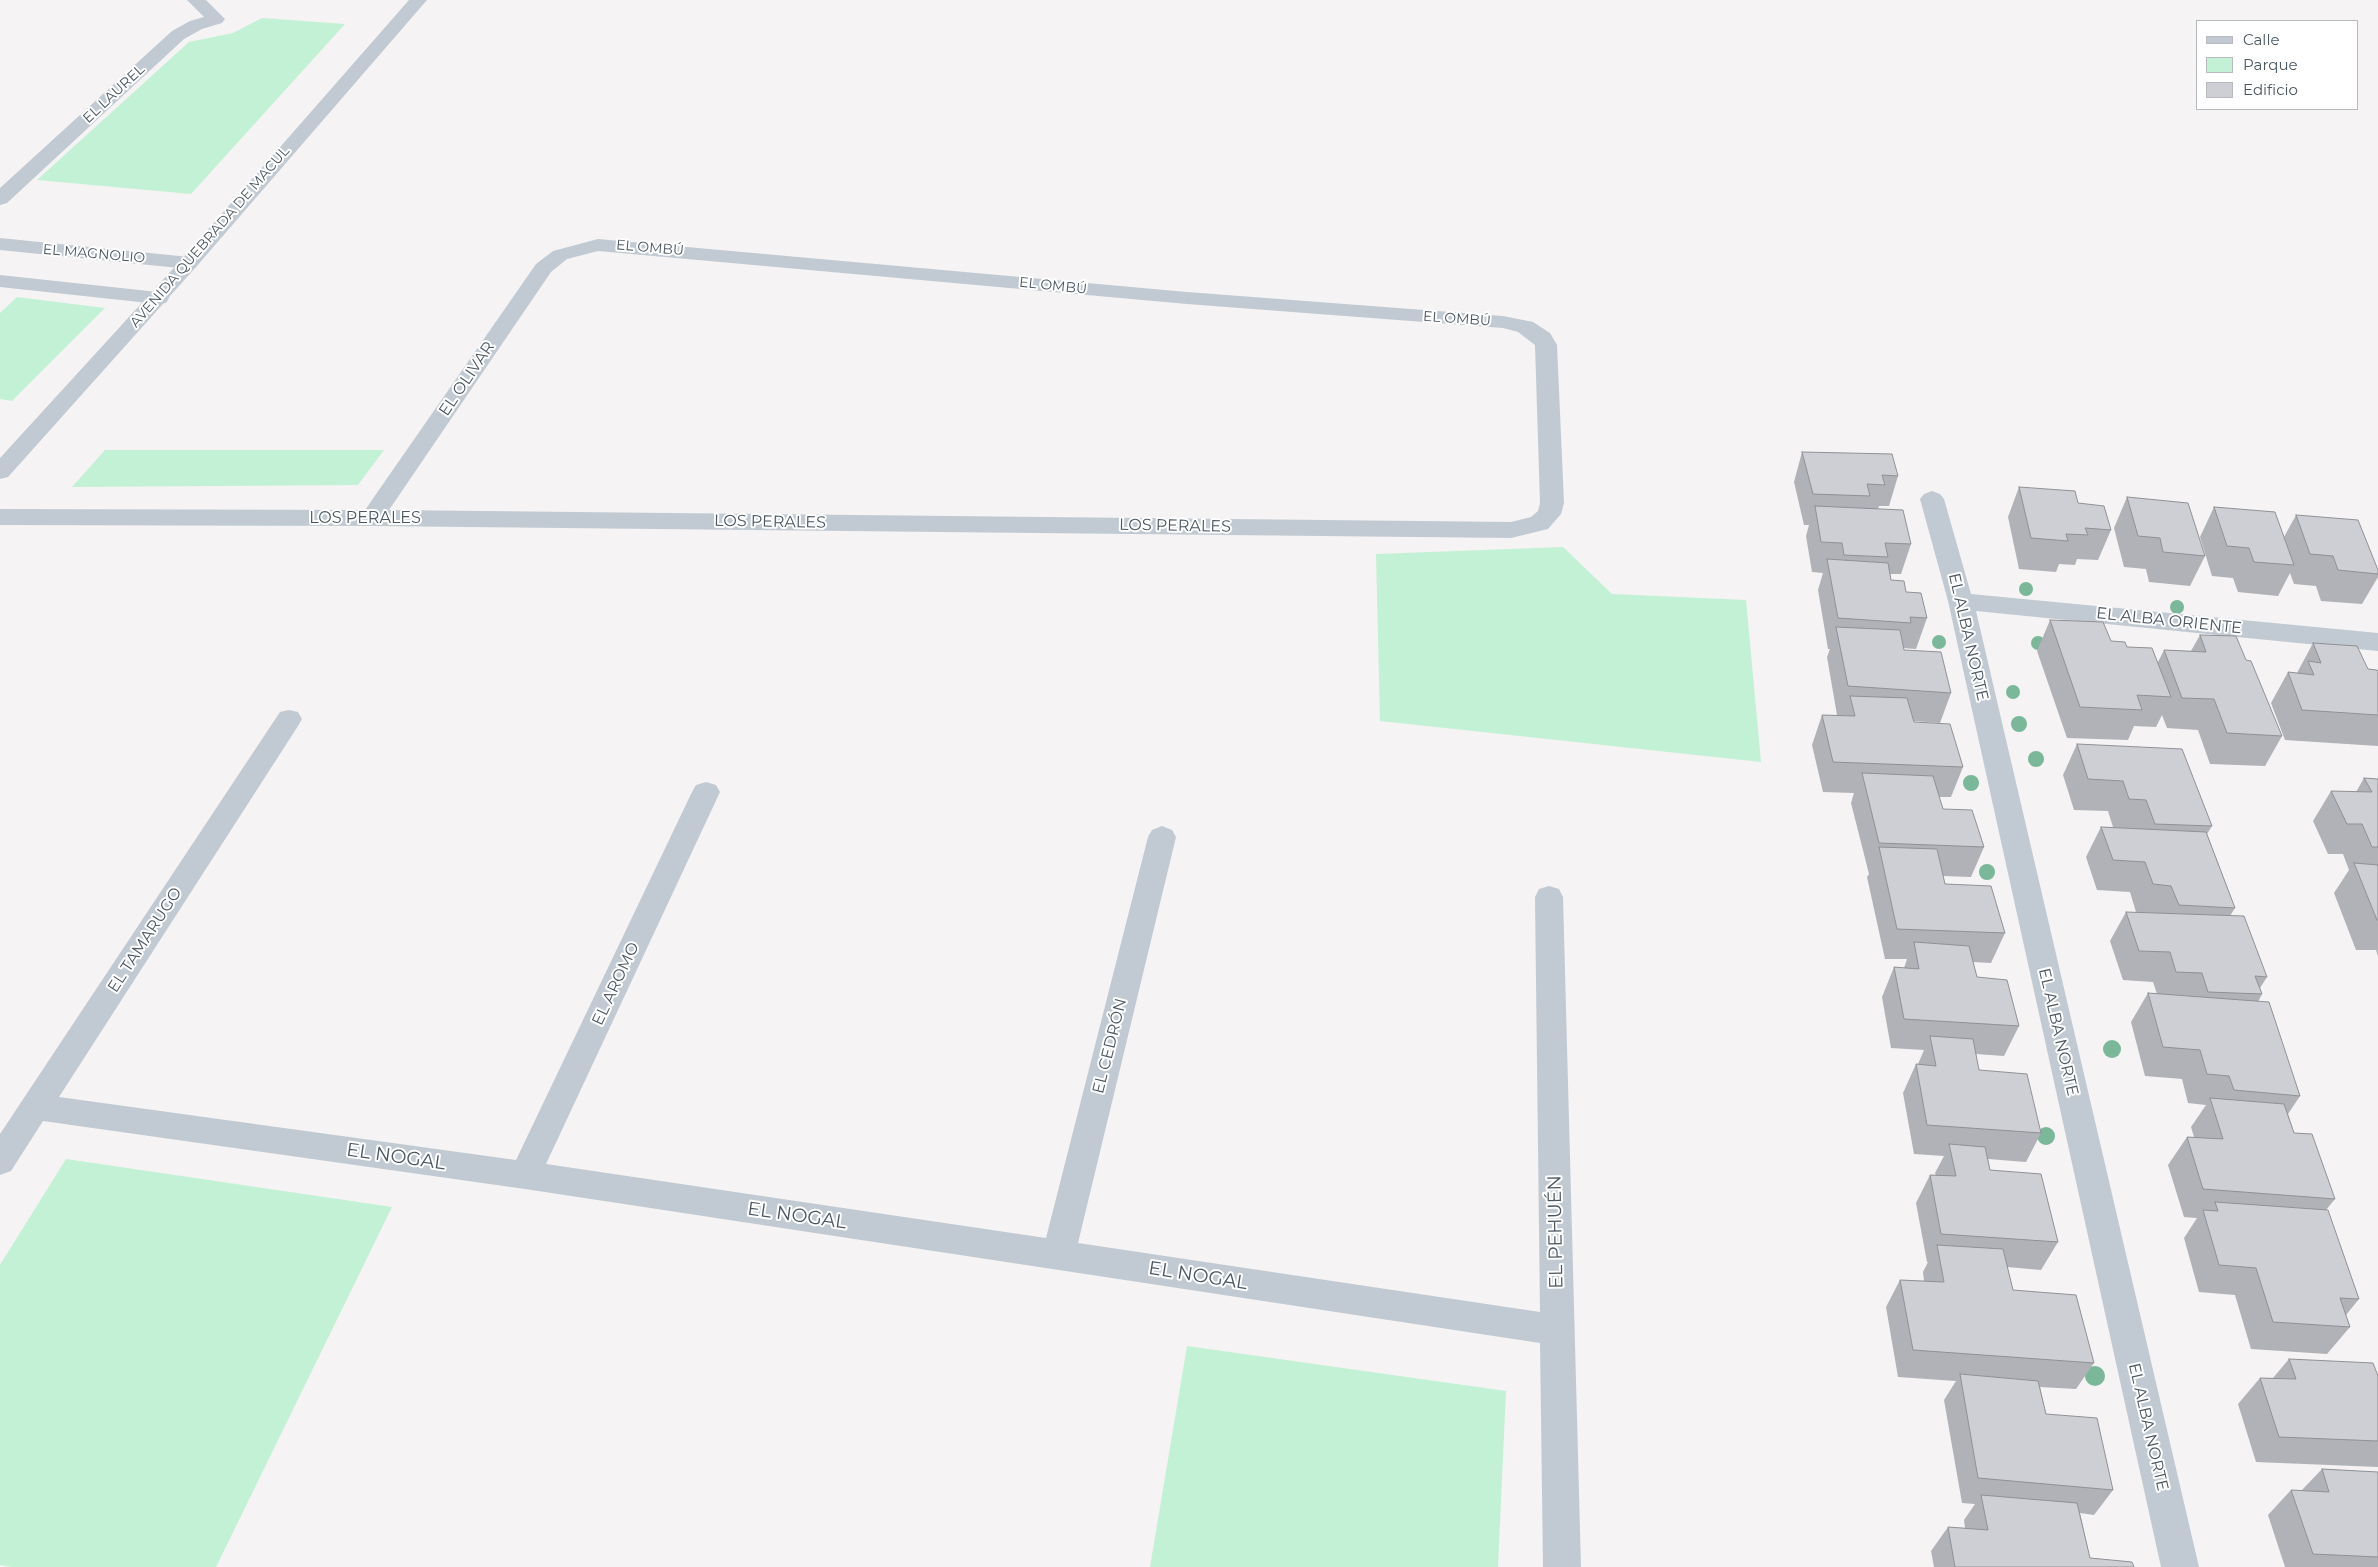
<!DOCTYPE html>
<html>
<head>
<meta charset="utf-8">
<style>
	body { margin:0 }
	#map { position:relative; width:2378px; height:1567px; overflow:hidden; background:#f5f3f3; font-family:Montserrat,sans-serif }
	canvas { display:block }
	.legend { position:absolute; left:2196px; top:20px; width:162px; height:90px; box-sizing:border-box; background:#fff; border:1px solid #b7bbc0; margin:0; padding:6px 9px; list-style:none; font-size:15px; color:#4a5661 }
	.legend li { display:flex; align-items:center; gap:10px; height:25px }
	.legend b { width:25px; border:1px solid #b7bbc0 }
</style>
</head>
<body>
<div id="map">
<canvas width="2378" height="1567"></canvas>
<ul class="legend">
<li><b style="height:6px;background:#c1cad2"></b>Calle</li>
<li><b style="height:14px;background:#c3f1d5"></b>Parque</li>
<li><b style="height:14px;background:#cdcfd5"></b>Edificio</li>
</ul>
</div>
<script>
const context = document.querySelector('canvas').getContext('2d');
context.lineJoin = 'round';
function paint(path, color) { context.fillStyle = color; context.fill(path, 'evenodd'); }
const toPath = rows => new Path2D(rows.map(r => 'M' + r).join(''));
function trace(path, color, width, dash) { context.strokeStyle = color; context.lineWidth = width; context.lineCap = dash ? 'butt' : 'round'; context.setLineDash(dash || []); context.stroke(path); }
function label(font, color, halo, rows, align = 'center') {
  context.font = font + ' Montserrat,sans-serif'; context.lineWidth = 4; context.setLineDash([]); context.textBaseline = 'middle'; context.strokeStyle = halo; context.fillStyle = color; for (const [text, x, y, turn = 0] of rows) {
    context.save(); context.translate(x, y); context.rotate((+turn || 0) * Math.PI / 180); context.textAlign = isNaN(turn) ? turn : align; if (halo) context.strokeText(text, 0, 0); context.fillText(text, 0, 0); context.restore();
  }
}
const green = toPath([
	[262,18,345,24,191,194,37,180,189,42,233,33],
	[17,297,105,308,12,401,0,399,0,313],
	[105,450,384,450,358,485,72,487],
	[1563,547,1612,594,1746,600,1761,762,1380,721,1376,554],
	[66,1159,392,1207,216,1567,12,1567,0,1565,0,1265],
	[1187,1346,1506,1391,1498,1567,1150,1567]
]);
const minor = toPath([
	[187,0,206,0,225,19,222,23,202,29,184,39,7,203,0,205,0,188,172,31,190,21,204,17,187,0],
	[0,238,189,257,196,259,199,263,196,267,189,269,0,250,0,238],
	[598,239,1187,292,1503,316,1533,322,1550,333,1557,345,1564,503,1561,514,1548,529,1511,538,372,526,0,525,0,509,365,510,536,264,553,251,598,239],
	[598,251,1187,304,1503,328,1518,332,1535,345,1540,503,1538,511,1531,517,1511,522,389,510,551,272,567,259,598,251],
	[0,275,158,292,166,293,169,298,166,303,158,304,0,287,0,275],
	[1932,491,1940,494,1944,499,1971,594,2378,633,2378,651,1976,611,2199,1567,2161,1567,1948,601,1920,499,1924,494,1932,491],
	[289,710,298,712,302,719,298,726,59,1097,516,1160,692,792,696,785,706,782,716,785,720,792,546,1164,1046,1238,1148,837,1152,830,1162,826,1172,830,1176,837,1078,1243,1540,1312,1535,897,1539,889,1549,886,1559,889,1563,897,1581,1567,1543,1567,1540,1343,525,1189,43,1121,11,1171,0,1175,0,1134,280,712,289,710]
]);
const tertiary = toPath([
	[409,0,427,0,196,267,8,477,0,479,0,458,182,259,409,0]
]);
const trees = [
	[2026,589,7],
	[2177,607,7],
	[1939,642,7],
	[2038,643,7],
	[2013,692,7],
	[2019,724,8],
	[2036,759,8],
	[1971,783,8],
	[1987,872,8],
	[2112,1049,9],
	[2046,1136,9],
	[2095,1376,10]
];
const wall = toPath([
	[1802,452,1898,476,1889,506,1879,506,1878,509,1911,544,1901,574,1890,574,1891,580,1906,592,1927,618,1916,649,1903,648,1904,650,1951,693,1940,723,1913,721,1963,767,1951,797,1939,797,1943,809,1984,847,1971,877,1943,876,1945,884,2005,933,1991,963,1973,962,1977,977,2019,1026,2004,1056,1976,1054,1979,1070,2041,1133,2026,1162,1988,1159,1990,1170,2058,1242,2041,1270,2007,1267,2013,1290,2094,1363,2076,1389,2040,1387,2046,1414,2113,1490,2094,1515,2080,1513,2090,1558,2134,1567,1934,1567,1931,1551,1948,1527,1965,1528,1964,1520,1975,1504,1962,1503,1944,1400,1956,1381,1898,1377,1886,1307,1900,1280,1924,1281,1923,1272,1928,1262,1927,1262,1916,1203,1930,1175,1936,1175,1935,1173,1944,1156,1914,1154,1903,1093,1916,1064,1918,1064,1924,1050,1891,1048,1882,997,1894,967,1904,968,1907,959,1885,959,1867,877,1869,874,1851,803,1854,793,1823,792,1812,745,1822,715,1837,715,1827,657,1830,649,1828,649,1818,590,1823,573,1812,572,1806,536,1809,525,1804,525,1794,482],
	[2019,487,2078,503,2111,530,2098,560,2077,559,2075,565,2059,564,2056,572,2019,569,2008,517],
	[2127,497,2205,556,2190,586,2149,582,2146,569,2124,567,2114,528],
	[2214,507,2284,537,2296,515,2378,570,2378,577,2362,604,2321,601,2316,586,2294,584,2290,573,2278,596,2238,592,2233,578,2212,576,2200,537],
	[2050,620,2127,647,2158,662,2164,650,2191,651,2200,635,2246,660,2282,736,2265,766,2210,764,2198,730,2167,728,2162,715,2156,727,2134,726,2128,740,2067,738,2037,651],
	[2313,643,2368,669,2378,671,2378,746,2285,740,2271,703,2288,672,2297,673],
	[2077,744,2212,826,2207,834,2235,908,2230,916,2267,977,2260,988,2262,994,2258,1002,2300,1096,2288,1114,2294,1133,2335,1199,2326,1210,2359,1299,2346,1315,2350,1327,2327,1354,2251,1349,2235,1295,2199,1292,2184,1238,2197,1218,2184,1217,2168,1165,2187,1137,2194,1137,2191,1127,2206,1105,2188,1103,2182,1079,2145,1076,2131,1022,2148,993,2157,994,2153,982,2123,980,2110,941,2126,912,2136,912,2130,892,2097,890,2086,857,2101,827,2113,827,2108,811,2074,810,2063,775],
	[2364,778,2378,779,2378,956,2376,950,2356,950,2334,893,2349,870,2343,854,2328,854,2313,821,2331,791,2356,792],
	[2289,1359,2378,1376,2378,1467,2256,1462,2238,1404,2260,1378,2273,1378],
	[2322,1469,2378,1472,2378,1567,2285,1567,2268,1515,2291,1490,2302,1490]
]);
const building = toPath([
	[1802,452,1892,454,1898,476,1882,475,1885,485,1867,484,1870,496,1813,494,1802,452],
	[2019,487,2075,491,2078,503,2104,506,2111,530,2085,528,2088,535,2066,534,2068,541,2031,538,2019,487],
	[2127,497,2188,503,2205,556,2163,552,2160,538,2138,536,2127,497],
	[1815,506,1903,510,1911,544,1885,543,1888,557,1844,555,1842,543,1821,542,1815,506],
	[2214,507,2275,512,2294,565,2254,562,2249,548,2227,546,2214,507],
	[2296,515,2358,520,2378,570,2378,574,2338,570,2333,556,2310,554,2296,515],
	[1827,559,1888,563,1891,580,1904,581,1906,592,1921,593,1927,618,1910,617,1911,623,1838,618,1827,559],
	[2050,620,2103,622,2111,641,2125,642,2127,647,2152,648,2171,697,2137,695,2142,710,2080,707,2050,620],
	[1836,627,1900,630,1904,650,1941,652,1951,693,1848,686,1836,627],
	[2200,635,2236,636,2246,660,2251,661,2282,736,2227,733,2214,699,2182,698,2164,650,2206,652,2200,635],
	[2313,643,2357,646,2368,669,2377,670,2378,671,2378,715,2302,710,2288,672,2314,675,2308,661,2321,663,2313,643],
	[1850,696,1907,698,1914,722,1950,724,1963,767,1833,762,1822,715,1855,716,1850,696],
	[2077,744,2182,749,2212,826,2155,824,2146,800,2129,799,2123,781,2088,779,2077,744],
	[1862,773,1933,776,1943,809,1972,810,1984,847,1879,843,1862,773],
	[2364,778,2378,779,2378,847,2372,847,2362,824,2347,824,2331,791,2372,792,2364,778],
	[2101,827,2206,832,2235,908,2179,905,2171,886,2153,884,2145,862,2113,860,2101,827],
	[1879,847,1937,849,1945,884,1991,886,2005,933,1897,929,1879,847],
	[2354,863,2378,865,2378,920,2377,920,2354,863],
	[2126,912,2244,916,2267,977,2255,976,2262,994,2208,992,2202,973,2176,972,2170,952,2139,951,2126,912],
	[1914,942,1969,946,1977,977,2007,980,2019,1026,1904,1019,1894,967,1919,969,1914,942],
	[2148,993,2269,1002,2300,1096,2234,1090,2229,1076,2207,1074,2200,1050,2163,1047,2148,993],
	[1930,1036,1973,1039,1979,1070,2027,1074,2041,1133,1927,1125,1916,1064,1936,1066,1930,1036],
	[2210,1098,2284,1104,2294,1133,2312,1134,2335,1199,2203,1189,2187,1137,2223,1139,2210,1098],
	[1949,1144,1985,1147,1990,1170,2041,1174,2058,1242,1941,1234,1930,1175,1956,1176,1949,1144],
	[2215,1202,2328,1210,2359,1299,2340,1298,2350,1327,2273,1322,2256,1268,2219,1265,2203,1210,2218,1211,2215,1202],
	[1937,1245,2003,1249,2013,1290,2076,1295,2094,1363,1913,1350,1900,1280,1944,1282,1937,1245],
	[2289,1359,2373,1363,2378,1376,2378,1441,2279,1437,2260,1378,2296,1379,2289,1359],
	[1960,1374,2038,1381,2046,1414,2097,1418,2113,1490,1978,1478,1960,1374],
	[2322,1469,2378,1472,2378,1557,2313,1554,2291,1490,2329,1492,2322,1469],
	[1981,1495,2077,1503,2090,1558,2132,1562,2134,1567,1955,1567,1948,1527,1988,1530,1981,1495]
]);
const farStreetnames = [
	["EL LAUREL",114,94,-43],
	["AVENIDA QUEBRADA DE MACUL",210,237,-49],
	["EL OMBÚ",650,248,5],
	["EL MAGNOLIO",94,254,5],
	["EL OMBÚ",1053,286,6],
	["EL OMBÚ",1457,319,4]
];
const streetNames = [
	["EL OLIVAR",467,379,-56],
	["LOS PERALES",365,518],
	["LOS PERALES",770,522,1],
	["LOS PERALES",1175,526,1],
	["EL ALBA ORIENTE",2169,621,6],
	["EL ALBA NORTE",1968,637,77],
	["EL TAMARUGO",145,940,-57],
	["EL AROMO",616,984,-65],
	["EL ALBA NORTE",2058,1032,77],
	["EL CEDRÓN",1110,1046,-76],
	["EL ALBA NORTE",2148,1427,77]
];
const nearStreetnames = [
	["EL NOGAL",396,1157,8],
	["EL NOGAL",797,1216,8],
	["EL PEHUÉN",1556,1232,-91],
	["EL NOGAL",1198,1276,9]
];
paint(green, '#c3f1d5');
paint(minor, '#c1cad2');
paint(tertiary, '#c1cad2');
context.fillStyle = '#7bb799';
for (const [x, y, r] of trees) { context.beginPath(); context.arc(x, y, r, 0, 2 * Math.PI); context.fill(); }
paint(wall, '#b0b2b7');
paint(building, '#cdcfd5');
trace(building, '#909195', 1);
label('14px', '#4a5661', '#fff', farStreetnames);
label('16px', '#4a5661', '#fff', streetNames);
label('19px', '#4a5661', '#fff', nearStreetnames);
</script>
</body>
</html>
